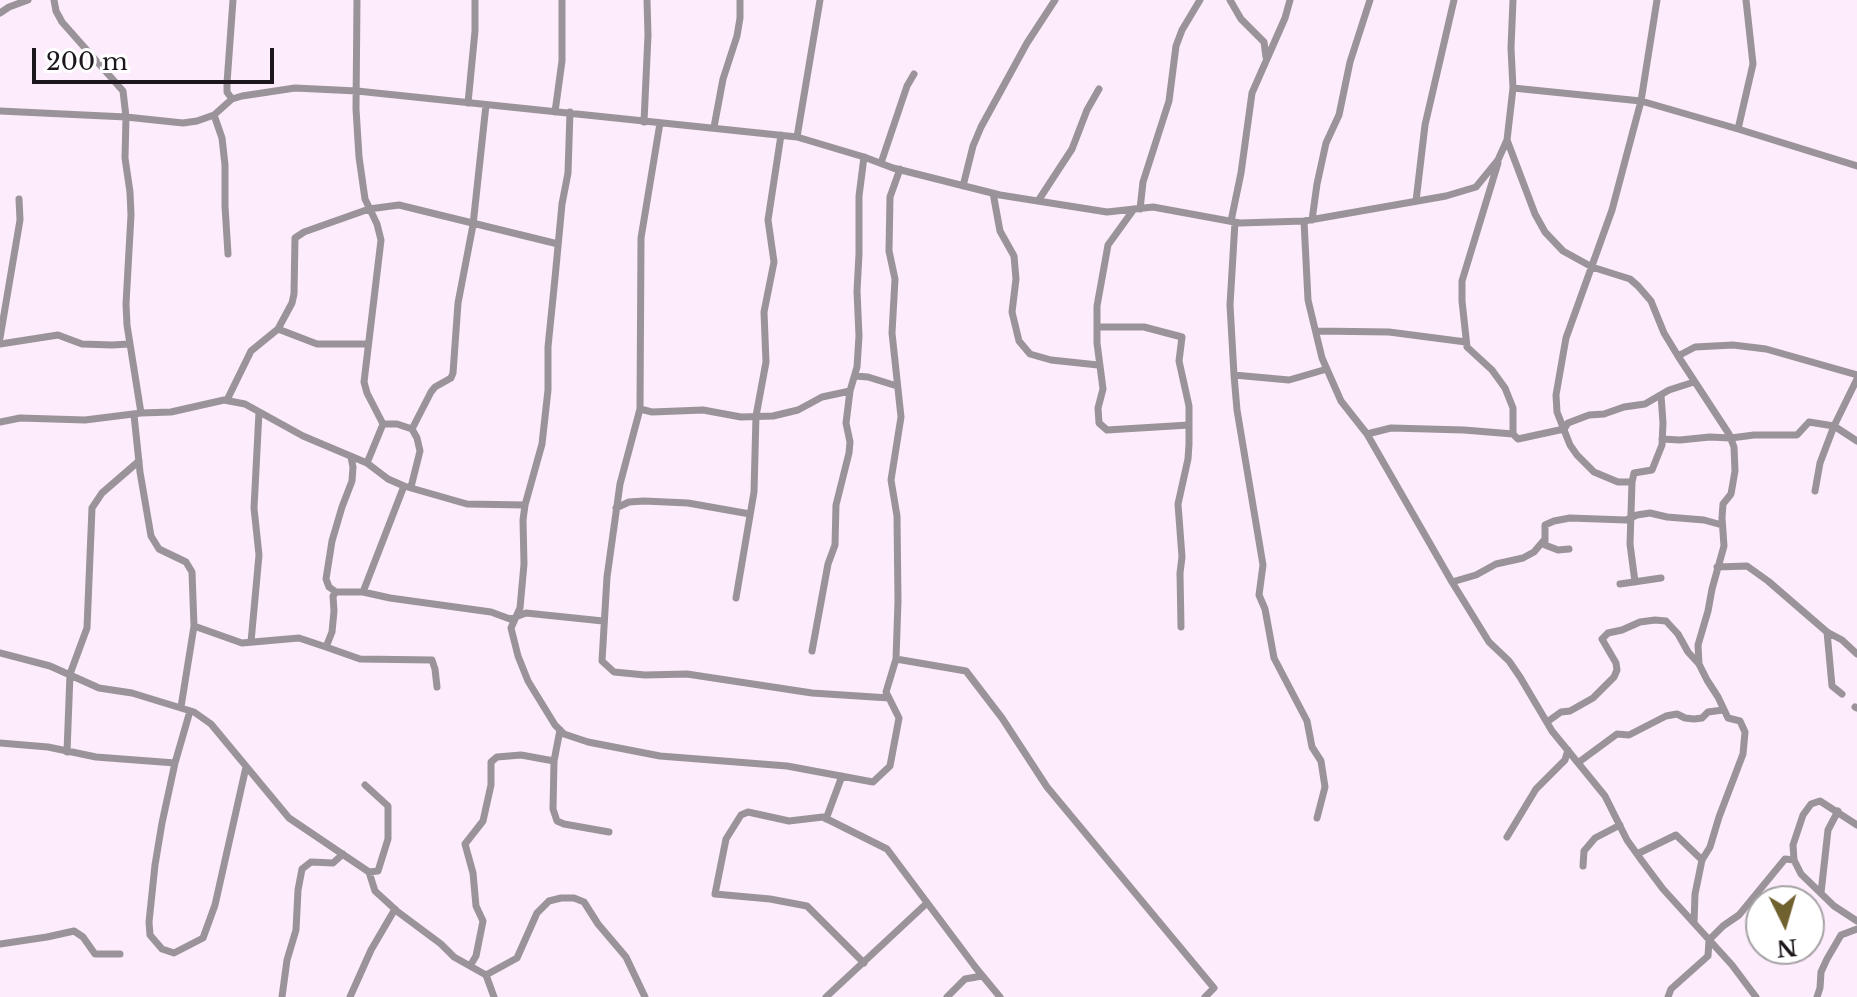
<!DOCTYPE html>
<html>
<head>
<meta charset="utf-8">
<style>
	body { margin:0 }
	#map { position:relative; width:1857px; height:997px; overflow:hidden; background:#fdecfb; font-family:"Libre Baskerville",serif }
	canvas { display:block }
	.north { position:absolute; left:1745px; top:885px; width:80px; height:80px; box-sizing:border-box; background:#fff; border:2px solid #a5a2a5; border-radius:50%; rotate:175deg; font-size:22px; font-weight:700; line-height:32px; text-align:center; color:#1d161d }
	.north::after { content:''; display:block; margin:auto; width:28px; height:36px; background:#71612f; clip-path:polygon(50% 0,100% 100%,50% 72%,0 100%) }
	.scale { position:absolute; left:32px; top:48px; width:242px; height:36px; box-sizing:border-box; border:4px solid #1d161d; border-top:0; padding-left:10px; font-size:24px; line-height:28px; white-space:nowrap; color:#1d161d; -webkit-text-stroke:6px #fff; paint-order:stroke }
</style>
</head>
<body>
<div id="map">
<canvas width="1857" height="997"></canvas>
<div class="north">N</div>
<div class="scale">200 m</div>
</div>
<script>
const context = document.querySelector('canvas').getContext('2d');
context.lineJoin = 'round';
const toPath = rows => new Path2D(rows.map(r => 'M' + r).join(''));
function trace(path, color, width, dash) { context.strokeStyle = color; context.lineWidth = width; context.lineCap = dash ? 'butt' : 'round'; context.setLineDash(dash || []); context.stroke(path); }
const minor = toPath([
	[54,0,56,11,62,22,123,91,126,117,125,158,130,192,131,215,126,304,127,325,141,413],
	[357,0,356,109,359,157,365,199,377,224,381,240,364,382,367,393,383,424,367,463],
	[1230,0,1241,19,1264,42,1266,57],
	[0,13,9,7,28,0],
	[1513,88,1641,101,1738,129,1857,166],
	[232,99,227,92,227,83,233,0],
	[468,103,475,31,475,0],
	[0,111,126,117,183,123,197,121,214,115,232,99,242,96,295,88,357,91,797,137,864,157,893,168,1000,195,1107,212,1153,207,1240,223,1304,221,1446,196,1476,187,1498,160,1507,140,1513,88,1511,48,1513,0],
	[555,112,562,61,562,0],
	[570,112,568,173,562,204,555,278,548,347,548,390,542,444,525,505,523,520,524,564,520,608,511,628,518,656,528,681,555,725,564,734,588,742,660,756,787,766,873,782,890,766,899,718,886,692,896,659,898,601,897,516,891,480,901,417,892,333,895,279,889,251,890,197,900,169],
	[214,115,222,138,225,165,225,206,228,254],
	[644,122,648,35,647,0],
	[660,123,641,238,640,409,620,484,607,577,602,661,614,672,645,675,687,674,812,693,889,698],
	[714,127,723,79,737,36,740,18,740,0],
	[1738,129,1753,64,1746,0],
	[797,137,820,0],
	[1507,140,1535,214,1545,232,1563,251,1592,267,1630,279,1638,286,1651,301,1664,333,1678,356,1729,434,1734,447,1735,471,1731,494,1723,504,1722,518,1724,546,1712,589,1708,611,1698,645,1699,664],
	[881,163,907,86,914,74],
	[1498,163,1462,281,1462,301,1467,347,1492,370,1505,388,1513,408,1513,434],
	[963,186,973,146,981,127,1027,43,1055,0],
	[993,193,1000,231,1014,256,1016,279,1012,312,1019,341,1030,354,1051,360,1098,365],
	[1038,201,1072,149,1087,110,1099,89],
	[1416,201,1425,125,1454,0],
	[1134,209,1108,245,1097,306,1097,343,1103,389,1098,408,1099,423,1107,430,1189,425],
	[1140,209,1143,182,1169,101,1176,46,1182,30,1200,0],
	[1312,220,1317,184,1326,143,1339,115,1350,62,1370,0],
	[1231,221,1241,173,1252,93,1285,18,1290,0],
	[1304,221,1308,300,1322,358,1341,401,1367,434,1452,582,1489,642,1509,661,1520,677,1552,731,1605,796,1627,840,1642,861,1663,889,1732,965,1756,997],
	[1235,222,1230,305,1234,375,1237,410,1263,565,1259,595,1265,609,1274,658,1307,721,1312,747,1321,761,1325,787,1317,818],
	[1097,327,1144,327,1182,337,1179,361,1189,406,1189,444,1188,459,1178,504,1182,557,1180,573,1181,627],
	[278,329,317,344,368,344],
	[1316,331,1389,332,1466,342],
	[0,338,20,220,19,199],
	[0,344,58,335,82,344,112,345,129,344],
	[1678,356,1695,347,1733,345,1766,349,1857,375],
	[1234,375,1289,380,1327,369],
	[855,376,868,377,897,386],
	[227,400,251,351,278,329,292,303,294,294,295,238,304,232,369,209,399,205,558,244],
	[640,409,652,412,703,410,741,417,773,416,798,410,822,397,850,391],
	[134,415,140,472,151,536,159,549,186,562,192,572,194,626,242,643,299,638,326,647,332,632,334,611,333,596,336,592,363,592,390,598,491,612,510,619,526,613,603,621],
	[0,422,20,418,85,420,141,413,171,412,224,400,245,404,303,436,367,463,388,479,404,486,363,592],
	[383,424,397,424,412,429,431,392,435,387,451,378,453,373,458,303,473,225,486,105],
	[1367,434,1391,428,1464,430,1513,434,1518,439,1564,429,1568,423,1589,415,1604,414,1624,407,1645,404,1669,390,1694,382],
	[1662,439,1680,440,1710,437,1731,438,1754,435,1797,435,1809,422,1834,426,1857,441],
	[1632,482,1618,482,1594,472,1577,455,1570,445,1557,412,1556,395,1566,338,1612,210,1641,101,1657,0],
	[404,486,467,504,525,505],
	[411,487,420,451,417,438,412,429],
	[1815,491,1820,463,1834,426,1857,379],
	[616,508,629,502,644,501,688,503,750,514],
	[1545,539,1545,545,1558,550,1569,549],
	[1717,567,1747,566,1768,581,1827,632,1842,640,1857,654],
	[1452,582,1476,575,1496,564,1523,558,1534,552,1545,539,1545,525,1554,521,1570,518,1626,520,1637,515,1650,513,1667,517,1704,520,1722,525],
	[1635,582,1630,544,1632,482,1634,473,1652,470,1662,445,1663,423,1661,395],
	[1620,584,1661,578],
	[336,592,329,587,326,579,332,541,342,507,352,481,353,467,351,457],
	[736,598,754,492,756,416,766,362,764,312,774,262,768,220,781,135],
	[1827,632,1832,686,1842,694],
	[251,642,259,555,254,508,259,412],
	[326,647,360,659,432,660,435,669,437,687],
	[812,651,828,564,835,545,836,505,849,453,850,442,846,423,850,391,857,367,859,336,857,291,859,254,859,196,864,157],
	[0,653,50,666,99,688,132,693,194,712,211,724,289,818,369,872,375,891,398,912,441,944,454,957,486,975,494,997],
	[896,659,966,671,1002,718,1047,787,1214,988,1205,997],
	[181,707,194,626],
	[1855,707,1857,708],
	[190,711,175,763,162,823,155,865,149,922,150,935,162,949,174,953,203,938,215,905,246,767],
	[1547,722,1561,712,1570,711,1593,698,1614,677,1617,670,1616,663,1602,639,1608,633,1622,630,1640,622,1655,620,1666,621,1678,634,1688,652,1699,664,1707,680,1718,697,1728,718,1740,721,1745,732,1743,754,1719,817,1710,847,1702,860,1695,894,1694,923],
	[0,743,48,747,96,757,175,763],
	[67,752,70,674,87,628,92,508,102,493,139,461],
	[554,761,553,809,557,821,564,824,609,832],
	[1579,762,1617,734,1629,735,1666,716,1677,714,1685,718,1694,719,1702,718,1708,712,1723,710],
	[365,785,388,806,388,839,378,871,369,872],
	[826,819,842,776],
	[1507,837,1536,789,1565,760,1568,750],
	[1637,854,1676,835,1702,860],
	[1794,860,1793,845,1803,815,1811,804,1820,801,1857,825],
	[1583,866,1584,851,1595,838,1620,825],
	[1821,893,1828,830,1838,811],
	[0,944,47,937,74,931,83,937,95,954,120,954],
	[864,963,807,906,770,899,715,894,726,839,741,815,748,812,789,821,823,817,887,849,976,968,1000,997],
	[470,966,476,956,483,921,476,906,473,873,465,844,483,821,491,785,491,762,497,757,521,755,554,761,560,730],
	[486,975,517,958,537,913,549,901,561,898,574,898,584,902,598,924,626,957,645,997],
	[282,997,287,960,296,930,298,890,302,869,311,862,333,863,343,854],
	[350,997,371,950,395,909],
	[826,997,927,903],
	[947,997,965,979,982,976],
	[1668,997,1671,989,1708,956,1709,940,1723,926,1739,915,1785,859,1794,860,1801,874,1834,906,1857,921],
	[1817,997,1820,988,1821,972,1827,959,1841,935,1857,929]
]);
trace(minor, '#9b939a', 7);
</script>
</body>
</html>
